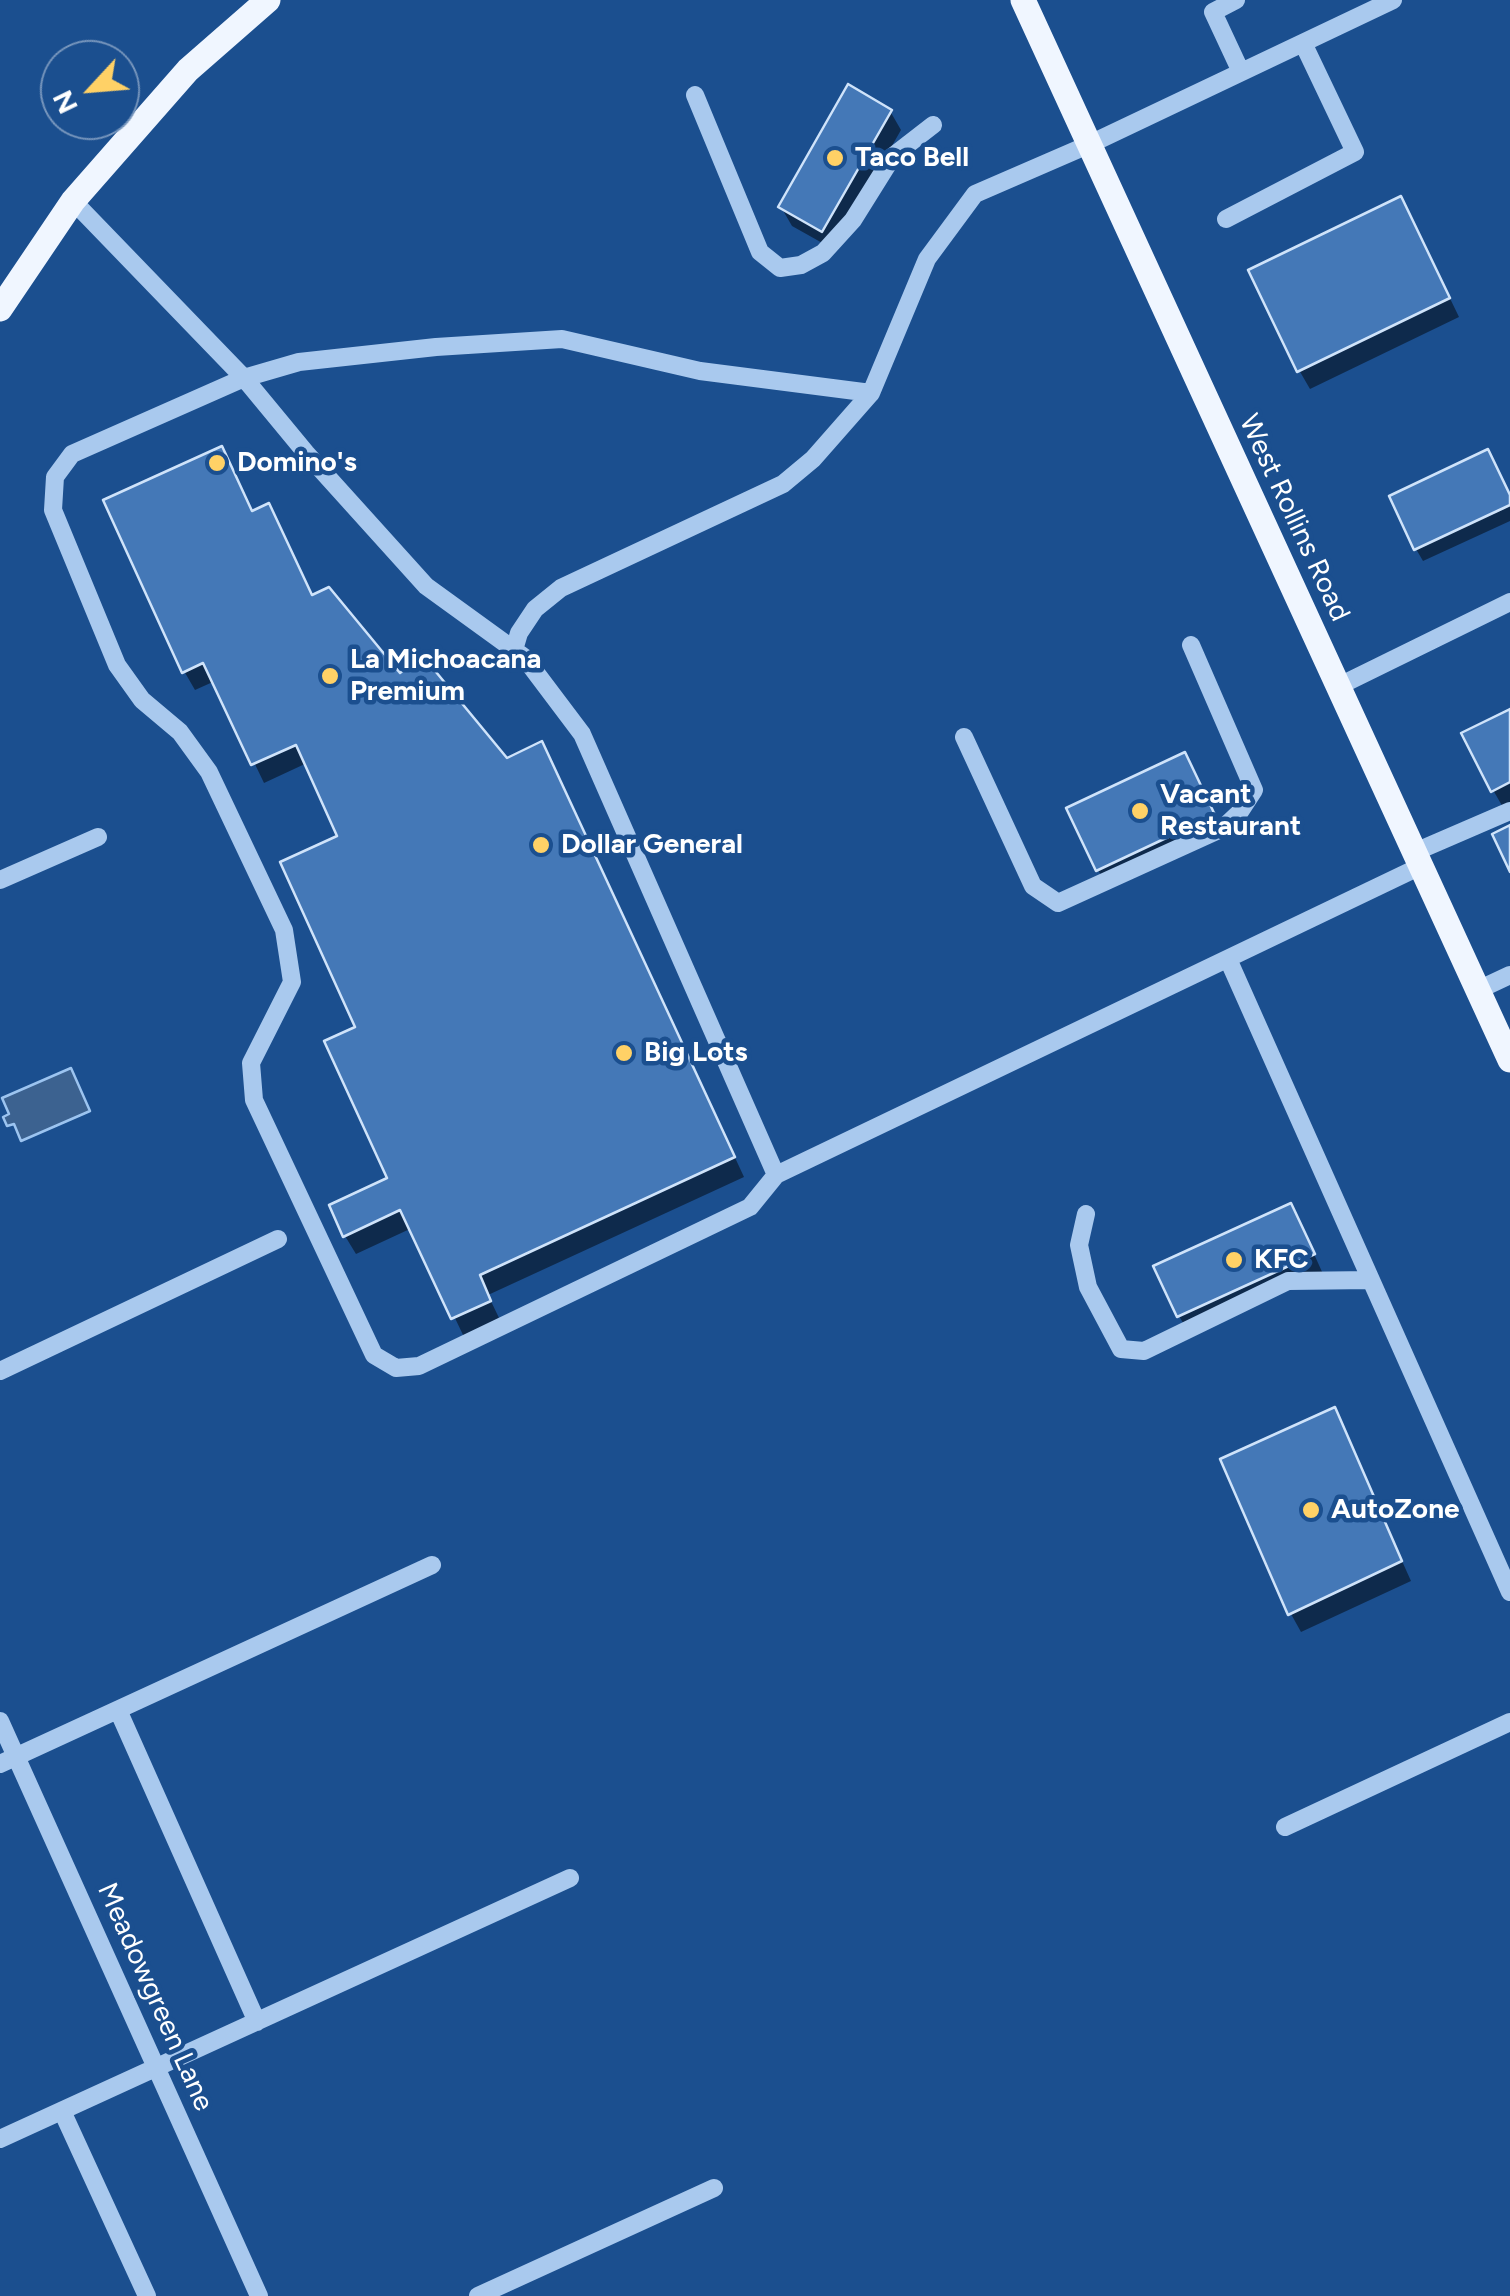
<!DOCTYPE html>
<html>
<head>
<meta charset="utf-8">
<style>
	body { margin:0 }
	#map { position:relative; width:1510px; height:2296px; overflow:hidden; background:#1b4f8f; font-family:Figtree,sans-serif }
	canvas { display:block }
	.north { position:absolute; left:40px; top:40px; width:100px; height:100px; box-sizing:border-box; background:#1b4f8f; border:2px solid #7695bc; border-radius:50%; rotate:244deg; font-size:28px; font-weight:700; line-height:40px; text-align:center; color:#fff }
	.north::after { content:''; display:block; margin:auto; width:35px; height:45px; background:#ffd166; clip-path:polygon(50% 0,100% 100%,50% 72%,0 100%) }
</style>
</head>
<body>
<div id="map">
<canvas width="1510" height="2296"></canvas>
<div class="north">N</div>
</div>
<script>
const context = document.querySelector('canvas').getContext('2d');
context.lineJoin = 'round';
function paint(path, color) { context.fillStyle = color; context.fill(path, 'evenodd'); }
const toPath = rows => new Path2D(rows.map(r => 'M' + r).join(''));
function trace(path, color, width, dash) { context.strokeStyle = color; context.lineWidth = width; context.lineCap = dash ? 'butt' : 'round'; context.setLineDash(dash || []); context.stroke(path); }
function label(font, color, halo, rows, align = 'center') {
  context.font = font + ' Figtree,sans-serif'; context.lineWidth = 9; context.setLineDash([]); context.textBaseline = 'middle'; context.strokeStyle = halo; context.fillStyle = color; for (const [text, x, y, turn = 0] of rows) {
    context.save(); context.translate(x, y); context.rotate((+turn || 0) * Math.PI / 180); context.textAlign = isNaN(turn) ? turn : align; if (halo) context.strokeText(text, 0, 0); context.fillText(text, 0, 0); context.restore();
  }
}
const water = toPath([
	[71,1068,90,1111,21,1141,14,1124,7,1126,3,1117,9,1114,2,1098,71,1068]
]);
const shadow = toPath([
	[890,111,901,130,833,249,792,226,781,207],
	[1411,218,1459,317,1310,389,1299,370],
	[1510,498,1510,521,1423,561,1416,549],
	[268,506,312,597,400,677,507,761,552,763,744,1177,488,1295,500,1320,464,1337,412,1228,356,1254,345,1236,390,1179,358,1028,341,837,307,763,264,783,215,681,195,690,184,671,252,513],
	[1510,712,1510,806,1504,809,1493,790],
	[1194,774,1223,834,1109,888,1098,870],
	[1301,1225,1323,1274,1190,1335,1179,1316],
	[1334,1410,1411,1581,1301,1632,1291,1614]
]);
const building = toPath([
	[848,84,892,110,822,232,778,207,848,84],
	[1401,196,1450,298,1297,372,1248,270,1401,196],
	[222,446,252,511,269,503,312,595,329,587,400,673,422,655,507,758,542,741,735,1157,480,1275,491,1301,451,1319,400,1210,343,1237,329,1205,387,1178,324,1041,355,1027,280,862,337,836,296,745,251,765,203,663,182,673,103,500,222,446],
	[1488,449,1510,495,1510,505,1414,550,1389,496,1488,449],
	[1510,709,1510,782,1491,792,1461,733,1510,709],
	[1185,752,1215,815,1096,871,1066,808,1185,752],
	[1510,825,1510,872,1492,834,1510,825],
	[1291,1203,1315,1254,1177,1317,1153,1266,1291,1203],
	[1335,1407,1402,1561,1288,1615,1220,1459,1335,1407]
]);
const minor = toPath([
	[1236,0,1213,12,1241,72],
	[695,95,760,252,780,268,801,265,823,253,853,220,893,156,933,125],
	[73,201,244,378,306,453,426,586,524,657,582,734,776,1175,1421,866],
	[1226,219,1355,152,1303,43],
	[514,650,519,633,535,609,561,588,783,484,813,459,871,393],
	[1339,686,1510,602],
	[964,737,1033,886,1058,903,1223,828,1239,813,1254,790,1191,645],
	[1415,852,1510,811],
	[0,880,98,837],
	[1228,959,1510,1592],
	[1478,990,1510,975],
	[776,1175,750,1207,419,1366,396,1368,374,1355,254,1100,251,1063,292,982,284,930,209,772,180,732,142,700,117,665,53,510,55,477,72,454,244,378,299,362,436,347,562,339,700,371,871,393,927,259,975,194,1088,145,1393,0],
	[1086,1214,1079,1245,1088,1287,1121,1349,1144,1351,1288,1281,1371,1280],
	[0,1371,278,1239],
	[118,1710,257,2022],
	[0,1721,259,2296],
	[0,1764,432,1565],
	[1285,1827,1510,1722],
	[62,2111,147,2296],
	[0,2139,570,1878],
	[478,2296,714,2188]
]);
const major = toPath([
	[1023,0,1510,1060],
	[0,309,73,201,188,70,268,0]
]);
const markers = [
	[835,158,10,"#ffd166"],
	[217,463,10,"#ffd166"],
	[330,676,10,"#ffd166"],
	[1140,811,10,"#ffd166"],
	[541,845,10,"#ffd166"],
	[624,1053,10,"#ffd166"],
	[1234,1260,10,"#ffd166"],
	[1311,1510,10,"#ffd166"]
];
const poiNames = [
	["Taco Bell",855,158],
	["Domino's",237,463],
	["La Michoacana",350,660],
	["Premium",350,692],
	["Vacant",1160,795],
	["Restaurant",1160,827],
	["Dollar General",561,845],
	["Big Lots",644,1053],
	["KFC",1254,1260],
	["AutoZone",1331,1510]
];
const streetNames = [
	["West Rollins Road",1294,518,65],
	["Meadowgreen Lane",155,1997,66]
];
paint(water, '#3c6290');
trace(water, '#9cc4f0', 2.5);
paint(shadow, '#0007');
paint(building, '#4478b7');
trace(building, '#cfe3fa', 2.5);
trace(minor, '#a9c9ee', 18);
trace(major, '#f0f6ff', 25);
for (const [x, y, r, color] of markers) { const dot = new Path2D(); dot.arc(x, y, r, 0, 2 * Math.PI); context.fillStyle = color; context.fill(dot); trace(dot, '#1b4f8f', 4); }
label('bold 28px', '#fff', '#1b4f8f', poiNames, 'left');
label('28px', '#fff', '#1b4f8f', streetNames);
</script>
</body>
</html>
